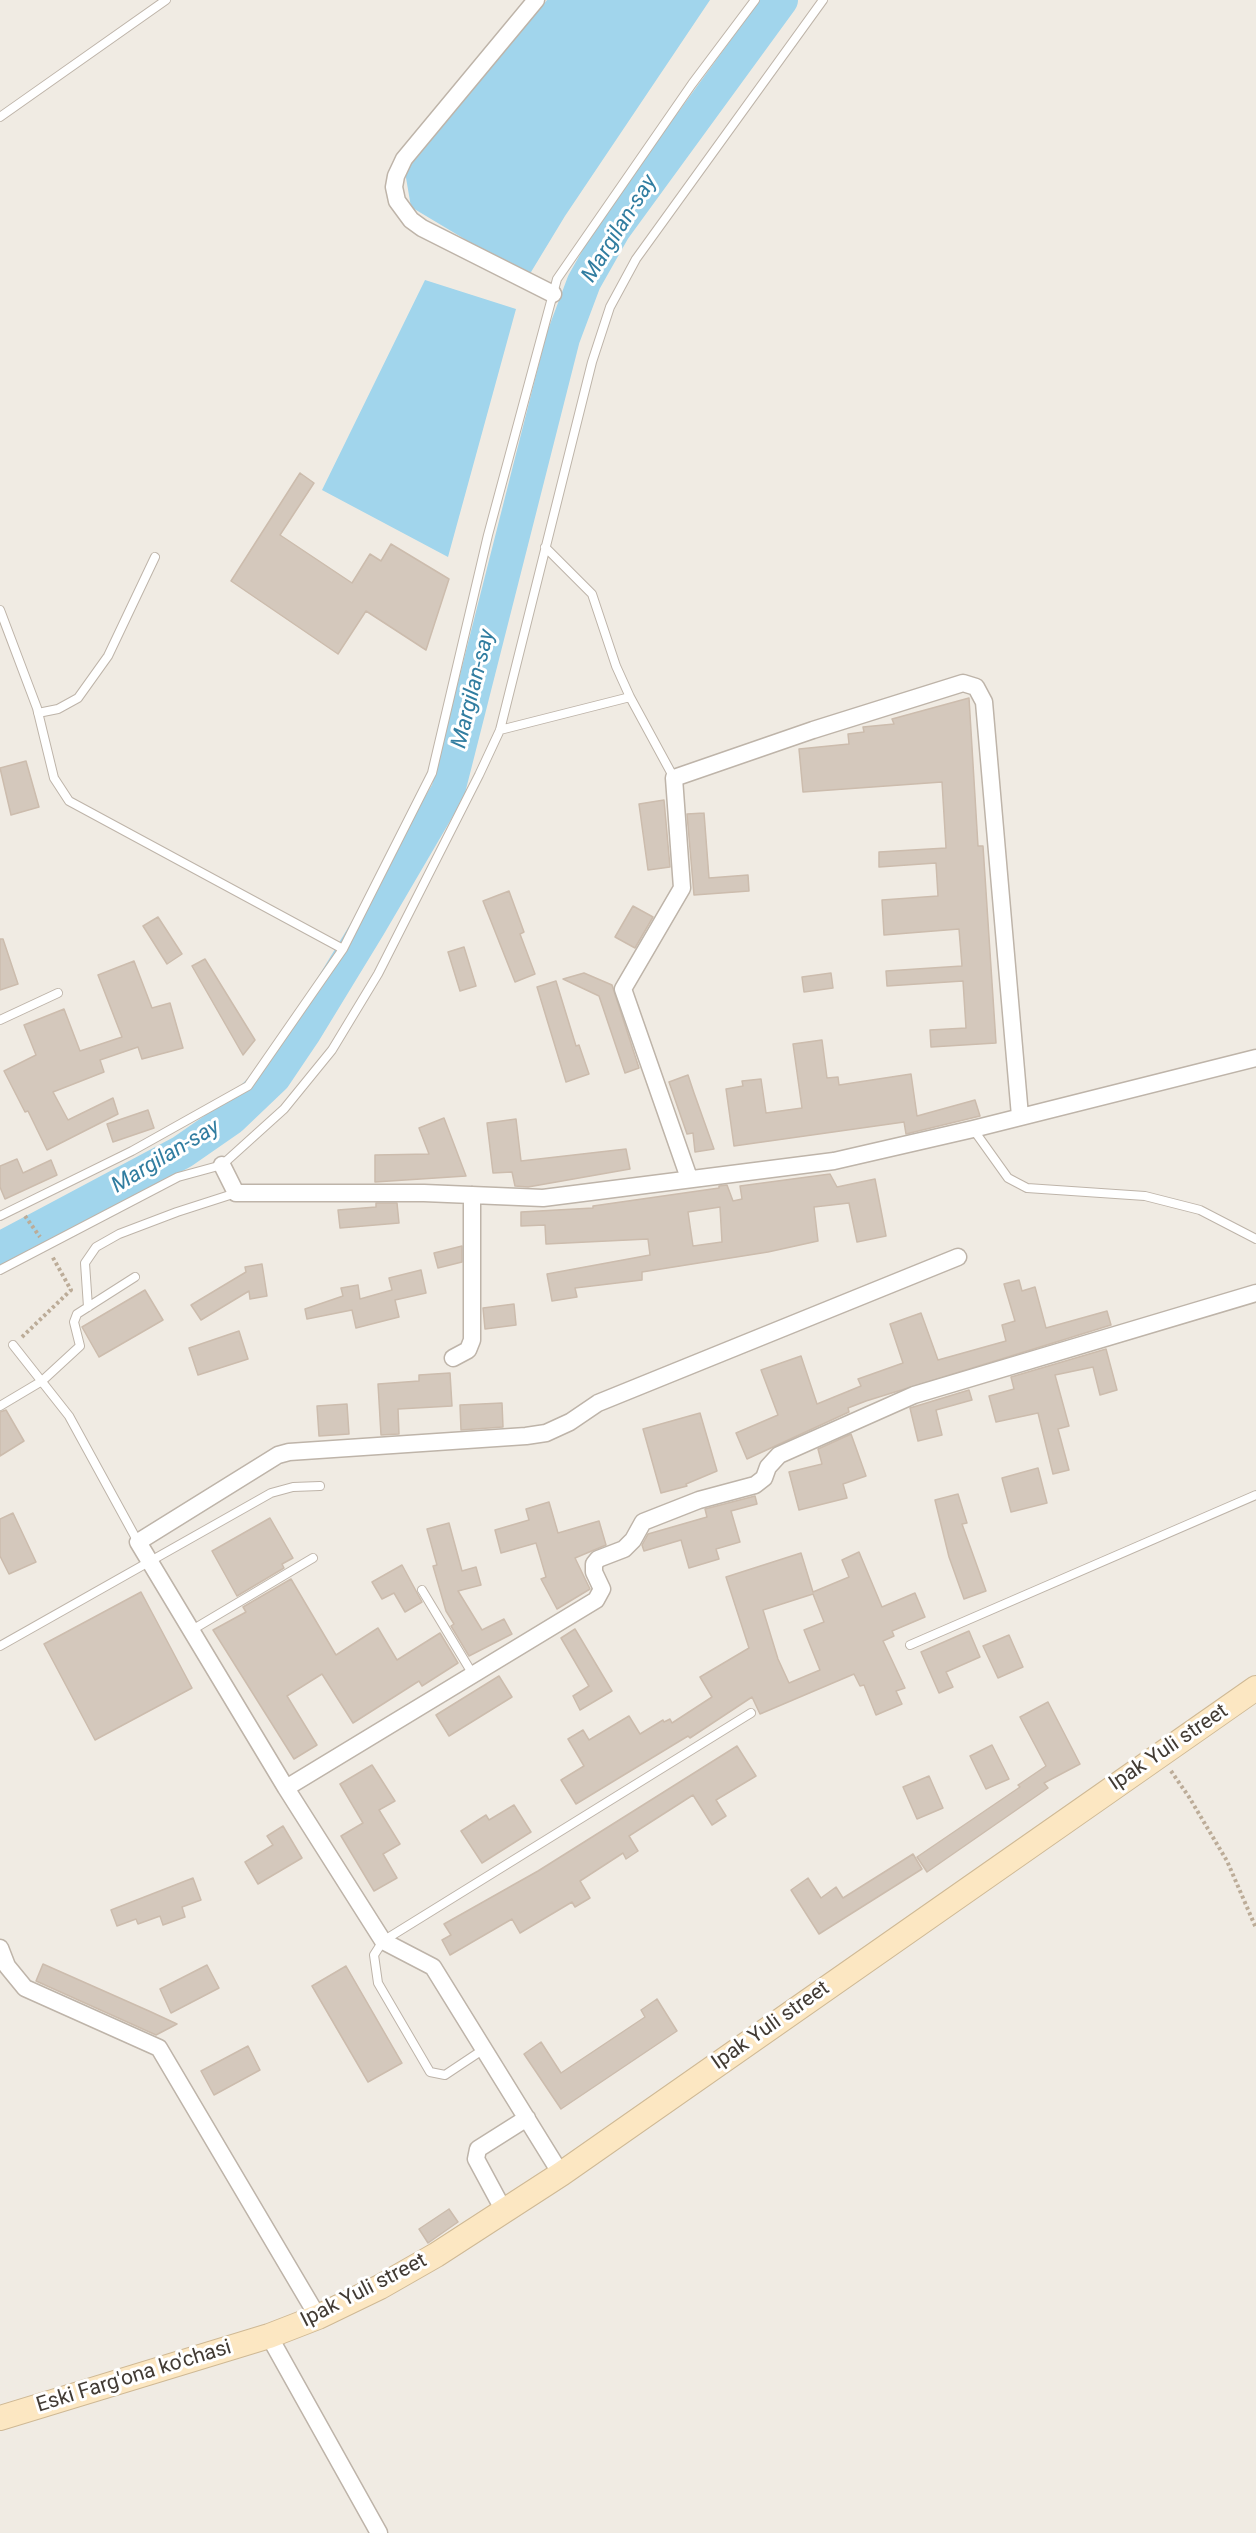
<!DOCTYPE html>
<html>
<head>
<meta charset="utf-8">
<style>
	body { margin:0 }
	canvas { display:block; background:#f0ebe3 }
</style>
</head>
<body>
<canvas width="1256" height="2533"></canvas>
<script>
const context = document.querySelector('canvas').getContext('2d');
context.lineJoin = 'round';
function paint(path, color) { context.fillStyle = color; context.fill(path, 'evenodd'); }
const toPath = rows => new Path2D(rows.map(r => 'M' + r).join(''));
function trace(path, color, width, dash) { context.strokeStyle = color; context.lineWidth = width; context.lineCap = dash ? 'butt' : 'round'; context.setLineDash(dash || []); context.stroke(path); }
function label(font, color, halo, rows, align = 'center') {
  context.font = font + ' Roboto,sans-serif'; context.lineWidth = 6; context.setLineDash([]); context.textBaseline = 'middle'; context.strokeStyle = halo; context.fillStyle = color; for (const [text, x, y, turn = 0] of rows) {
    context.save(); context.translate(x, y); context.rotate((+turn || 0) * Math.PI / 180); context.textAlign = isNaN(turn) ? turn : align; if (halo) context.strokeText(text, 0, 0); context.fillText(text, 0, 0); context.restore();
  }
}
const water = toPath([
	[547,0,710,0,565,216,528,277,411,207,405,172],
	[425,280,516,309,448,557,322,490]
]);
const river = toPath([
	[0,1249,182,1152,231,1118,274,1077,305,1031,369,926,448,791,563,338,584,282,614,229,781,0]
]);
const building = toPath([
	[300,473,314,483,280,535,352,583,370,554,381,561,391,544,449,579,426,650,366,611,338,654,231,581,300,473],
	[969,698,978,846,983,846,996,1043,931,1047,930,1030,966,1028,963,981,887,986,886,971,962,966,959,929,884,935,882,900,938,896,936,863,879,867,879,852,946,848,942,782,803,792,799,749,849,744,848,734,864,732,863,727,894,724,892,719,969,698],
	[26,761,39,807,11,815,0,768,26,761],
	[664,800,670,867,648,870,639,804,664,800],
	[704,813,709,878,748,875,749,891,694,895,687,814,704,813],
	[509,891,524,932,520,934,535,974,515,982,483,901,509,891],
	[633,906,653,917,635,948,615,937,633,906],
	[158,917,182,954,167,964,143,926,158,917],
	[0,939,3,939,18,984,0,990,0,939],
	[464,947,476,986,460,991,448,952,464,947],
	[205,959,255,1040,243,1055,192,966,205,959],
	[134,961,152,1008,170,1003,183,1048,142,1059,138,1047,100,1060,104,1072,53,1092,68,1120,113,1098,118,1114,47,1150,28,1111,25,1112,4,1071,36,1055,24,1025,64,1009,80,1051,122,1037,98,975,134,961],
	[584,973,612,985,639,1068,625,1073,599,996,563,979,584,973],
	[831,973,833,988,804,992,802,977,831,973],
	[556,981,576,1046,579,1045,589,1074,566,1082,537,987,556,981],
	[822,1040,827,1078,838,1077,839,1085,911,1074,917,1116,975,1100,980,1116,906,1134,904,1122,734,1146,726,1089,743,1086,742,1081,761,1079,766,1113,802,1108,793,1044,822,1040],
	[688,1075,694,1093,714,1149,695,1152,693,1133,687,1134,669,1082,688,1075],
	[148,1110,154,1128,113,1142,107,1124,148,1110],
	[444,1118,466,1176,375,1182,375,1155,429,1154,419,1128,444,1118],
	[516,1119,521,1161,626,1149,630,1169,528,1187,515,1186,512,1172,493,1173,487,1123,516,1119],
	[17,1159,23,1173,51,1160,57,1175,5,1199,0,1187,0,1166,17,1159],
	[830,1174,837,1187,875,1179,886,1236,857,1242,849,1203,814,1207,818,1241,768,1252,642,1272,642,1280,575,1288,577,1297,552,1301,547,1274,650,1255,648,1239,546,1244,545,1225,521,1226,521,1212,593,1208,593,1206,719,1188,719,1186,727,1185,733,1201,742,1199,740,1186,830,1174],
	[720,1207,722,1242,693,1246,688,1212,720,1207],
	[376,1203,397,1203,399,1223,340,1228,338,1210,376,1207,376,1203],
	[462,1246,462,1262,438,1268,434,1253,462,1246],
	[262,1264,267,1296,250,1299,249,1291,201,1320,191,1305,246,1272,245,1267,262,1264],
	[421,1270,426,1293,395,1300,399,1317,356,1328,352,1310,307,1319,305,1309,343,1296,341,1288,358,1285,360,1299,392,1290,389,1278,421,1270],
	[1019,1280,1022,1291,1035,1287,1046,1328,1107,1311,1111,1325,866,1401,848,1408,849,1412,747,1459,736,1433,778,1415,761,1370,801,1356,817,1404,861,1386,858,1379,903,1363,890,1324,921,1313,938,1360,1006,1341,1002,1325,1015,1321,1004,1284,1019,1280],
	[145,1290,163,1320,99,1357,82,1327,145,1290],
	[514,1304,516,1325,485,1329,483,1308,514,1304],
	[239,1331,248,1359,198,1375,189,1348,239,1331],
	[1106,1349,1117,1390,1100,1395,1093,1367,1055,1375,1069,1426,1058,1429,1069,1470,1053,1474,1038,1413,996,1422,989,1396,1014,1389,1011,1377,1106,1349],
	[450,1373,452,1406,398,1409,399,1434,381,1435,378,1384,419,1381,419,1375,450,1373],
	[969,1390,972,1400,936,1410,942,1435,918,1441,910,1408,969,1390],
	[502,1403,503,1427,461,1430,460,1405,502,1403],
	[347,1404,349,1434,319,1436,317,1406,347,1404],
	[6,1410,24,1441,0,1456,0,1412,6,1410],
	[700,1413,717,1471,686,1484,687,1486,661,1493,643,1429,700,1413],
	[851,1434,866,1476,843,1484,847,1498,799,1510,789,1472,822,1464,818,1449,851,1434],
	[1038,1468,1047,1503,1011,1512,1002,1478,1038,1468],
	[958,1494,967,1523,962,1524,986,1591,964,1599,949,1557,935,1500,958,1494],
	[755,1496,757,1504,731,1511,740,1542,716,1549,719,1559,689,1568,681,1540,644,1551,642,1545,648,1534,707,1517,705,1509,755,1496],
	[549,1502,558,1533,599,1521,606,1545,575,1558,590,1589,557,1609,541,1579,546,1577,536,1543,501,1553,495,1530,529,1520,526,1509,549,1502],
	[13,1513,36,1562,9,1574,0,1556,0,1519,13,1513],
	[270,1518,293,1558,282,1564,284,1568,237,1596,212,1551,270,1518],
	[449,1523,462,1571,476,1567,481,1585,458,1591,482,1630,504,1619,512,1634,469,1656,451,1626,454,1624,446,1611,433,1566,437,1565,427,1529,449,1523],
	[859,1552,882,1607,915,1593,925,1617,892,1631,894,1636,883,1641,905,1688,896,1691,902,1704,876,1715,864,1685,860,1686,854,1674,760,1714,752,1697,690,1738,688,1736,576,1804,561,1780,584,1766,568,1739,583,1730,589,1740,629,1716,640,1734,663,1720,664,1722,670,1719,672,1723,712,1697,700,1677,749,1648,726,1577,801,1553,813,1592,849,1577,842,1560,859,1552],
	[813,1594,824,1622,804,1630,820,1670,789,1683,778,1659,763,1610,813,1594],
	[402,1565,422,1602,405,1612,394,1593,382,1599,372,1582,402,1565],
	[291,1579,336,1655,378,1628,397,1660,440,1633,458,1663,422,1686,419,1681,353,1723,322,1674,287,1696,317,1745,294,1759,213,1630,246,1612,243,1607,291,1579],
	[141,1592,192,1688,95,1740,44,1644,141,1592],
	[575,1629,612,1691,580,1710,573,1696,589,1686,561,1638,575,1629],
	[969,1631,980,1657,946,1672,953,1687,939,1693,921,1652,969,1631],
	[1009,1635,1023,1667,998,1678,983,1646,1009,1635],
	[499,1676,512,1697,449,1736,436,1715,499,1676],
	[1048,1702,1080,1764,1044,1783,1048,1788,927,1872,917,1857,1020,1787,1018,1785,1046,1766,1020,1717,1048,1702],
	[992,1745,1009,1779,986,1789,970,1756,992,1745],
	[737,1746,756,1776,716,1800,726,1816,712,1825,693,1795,629,1836,638,1851,626,1859,623,1853,580,1881,590,1898,575,1907,572,1902,520,1933,512,1919,450,1955,442,1940,451,1935,444,1924,538,1871,737,1746],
	[372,1765,395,1801,379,1810,400,1844,383,1854,397,1878,374,1891,341,1836,363,1823,340,1784,372,1765],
	[929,1776,943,1808,917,1819,903,1787,929,1776],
	[514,1805,531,1832,482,1863,461,1831,486,1815,489,1820,514,1805],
	[283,1826,302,1858,258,1884,245,1862,273,1845,267,1836,283,1826],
	[913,1854,922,1869,819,1934,791,1890,808,1878,821,1898,836,1887,843,1898,913,1854],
	[193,1878,201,1900,182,1907,185,1917,163,1925,160,1916,138,1924,136,1919,117,1926,111,1910,193,1878],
	[43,1964,149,2011,177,2024,156,2035,36,1981,43,1964],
	[207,1965,219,1988,171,2013,160,1989,207,1965],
	[346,1966,402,2063,368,2082,312,1986,346,1966],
	[657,1999,677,2031,561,2109,524,2054,541,2042,561,2073,645,2017,641,2010,657,1999],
	[248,2046,260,2070,214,2095,201,2071,248,2046],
	[449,2209,458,2222,428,2243,419,2229,449,2209]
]);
const path = toPath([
	[25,1216,40,1237],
	[22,1337,71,1290,52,1256],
	[1171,1771,1189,1797,1227,1861,1256,1928]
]);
const lane = toPath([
	[0,117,166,0],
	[545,547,592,594,616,666,630,697,674,778],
	[0,610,37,708,54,778,69,801,343,949],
	[38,713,58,709,78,698,108,656,155,557],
	[500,730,630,697],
	[0,1020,58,993],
	[973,1129,1008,1178,1027,1188,1145,1196,1200,1210,1256,1239],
	[0,1216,132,1151,248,1086,343,949,432,773,488,535,557,279,692,84,755,0],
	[0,1270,178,1177,222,1165,284,1109,332,1050,378,974,479,775,500,730,592,362,610,307,636,259,823,0],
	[88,1307,85,1263,96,1247,119,1234,177,1212,236,1193],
	[13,1345,69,1416,138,1542],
	[0,1406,42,1381,80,1346,74,1322,77,1314,135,1277],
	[422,1590,472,1673],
	[192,1630,313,1558],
	[910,1645,1256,1495],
	[0,1646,271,1493,293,1487,320,1486],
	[484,2049,445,2075,430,2072,378,1983,374,1955,383,1941,751,1713]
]);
const street = toPath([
	[536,0,404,159,396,176,394,187,397,201,411,220,422,228,553,294],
	[222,1165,236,1193,424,1193,543,1198,834,1161,973,1129,1256,1058],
	[689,1178,623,989,682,888,674,778,813,730,963,683,976,687,984,702,1020,1116],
	[453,1358,468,1350,472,1340,472,1195],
	[286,1788,596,1600,602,1589,594,1572,594,1564,598,1559,624,1549,633,1540,643,1522,699,1500,755,1485,764,1478,768,1467,779,1455,914,1395,1256,1293],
	[0,1948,7,1966,25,1988,159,2048,318,2317],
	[561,2174,433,1967,383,1941,286,1788,138,1542,278,1455,289,1452,526,1436,546,1433,570,1422,598,1403,958,1257],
	[504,2211,476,2159,478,2149,527,2118],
	[269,2336,379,2533]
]);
const secondary = toPath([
	[0,2418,269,2336,318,2317,380,2287,436,2255,561,2174,1256,1688]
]);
const streetNames = [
	["Ipak Yuli street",1169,1748,-34],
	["Ipak Yuli street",771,2026,-35],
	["Ipak Yuli street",364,2291,-27],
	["Eski Farg'ona ko'chasi",134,2377,-17]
];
const waterNames = [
	["Margilan-say",620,229,-58],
	["Margilan-say",474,689,-76],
	["Margilan-say",166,1157,-31]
];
paint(water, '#a1d5ec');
trace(river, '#a1d5ec', 34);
paint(building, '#d4c8bc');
trace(building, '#ccbcad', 1.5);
trace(lane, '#beb4a9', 10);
trace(street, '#beb4a9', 19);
trace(secondary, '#cfb995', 26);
trace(path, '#bcac98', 4, [3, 3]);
trace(lane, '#fff', 8);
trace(street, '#fff', 16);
trace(secondary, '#fce7c2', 24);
label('21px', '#423b34', '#fff', streetNames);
label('italic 22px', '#317da0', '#fff', waterNames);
</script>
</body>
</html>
